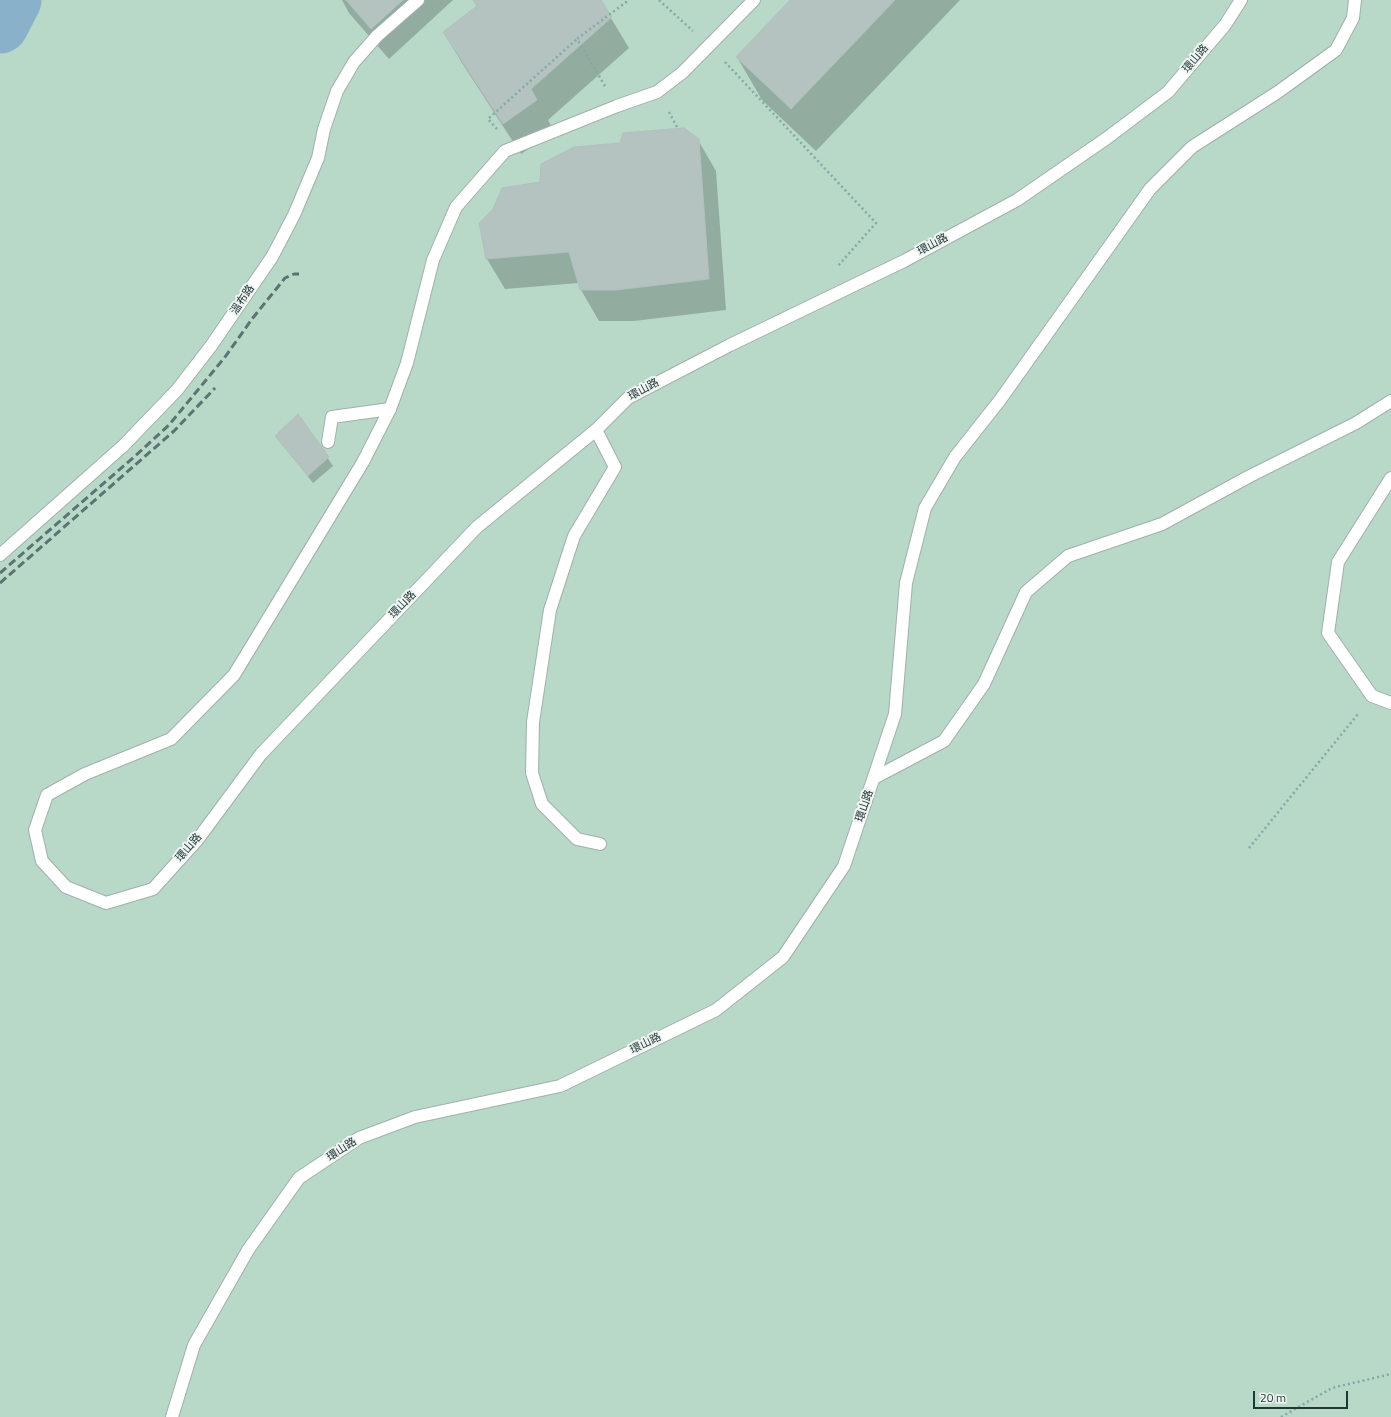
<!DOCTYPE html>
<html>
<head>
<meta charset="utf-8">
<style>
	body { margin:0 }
	#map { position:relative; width:1391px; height:1417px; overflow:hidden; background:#dee8e6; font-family:"Titillium Web",sans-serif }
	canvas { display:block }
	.scale { position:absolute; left:1253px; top:1391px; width:95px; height:18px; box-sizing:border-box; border:2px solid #213735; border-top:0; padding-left:5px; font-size:12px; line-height:14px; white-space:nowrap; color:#213735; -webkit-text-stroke:3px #eef5f3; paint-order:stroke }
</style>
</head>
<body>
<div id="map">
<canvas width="1391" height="1417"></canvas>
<div class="scale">20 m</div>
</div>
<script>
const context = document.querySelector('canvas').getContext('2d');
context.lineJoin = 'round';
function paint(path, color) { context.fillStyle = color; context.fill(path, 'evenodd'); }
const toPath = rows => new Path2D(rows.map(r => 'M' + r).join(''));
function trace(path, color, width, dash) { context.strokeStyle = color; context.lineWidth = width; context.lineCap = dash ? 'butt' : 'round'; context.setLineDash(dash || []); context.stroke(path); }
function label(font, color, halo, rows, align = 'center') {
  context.font = font + ' "Titillium Web","Noto Sans TC",sans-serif'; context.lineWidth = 4; context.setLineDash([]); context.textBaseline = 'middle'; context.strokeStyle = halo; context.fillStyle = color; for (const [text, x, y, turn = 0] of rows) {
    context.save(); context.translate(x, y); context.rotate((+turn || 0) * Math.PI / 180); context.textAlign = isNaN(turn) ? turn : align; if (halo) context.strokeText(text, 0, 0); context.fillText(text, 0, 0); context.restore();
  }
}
const green = toPath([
	[0,0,1391,0,1391,1417,0,1417]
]);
const shadow = toPath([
	[342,0,453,0,389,59,349,13],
	[474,0,600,0,629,48,548,120,554,131,521,154,462,63,444,33,477,7],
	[791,0,960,0,816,151,762,100,737,57],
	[698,140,716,171,726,310,634,321,599,321,581,290,579,283,505,289,487,259,541,183],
	[298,415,333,466,313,483,276,436]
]);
const river = toPath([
	[0,25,13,0]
]);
const building = toPath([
	[346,0,403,0,371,29,346,0],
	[473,0,601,0,612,17,531,89,537,100,503,124,443,32,477,6,473,0],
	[790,0,895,0,791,109,736,57,790,0],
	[684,128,699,139,709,279,616,290,580,290,569,252,486,259,479,223,493,209,502,188,540,182,541,164,574,147,620,143,623,133,684,128],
	[298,414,329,457,308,476,275,436,298,414]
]);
const path = toPath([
	[659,0,693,31],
	[725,62,876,223,837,267],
	[605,86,577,39,629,0],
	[669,112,677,127],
	[497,129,488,119,577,39],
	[1249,848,1358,714],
	[1281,1417,1332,1388,1391,1374]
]);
const service = toPath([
	[328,442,332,417,390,409]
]);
const minor = toPath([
	[596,430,615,467,574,536,550,610,533,722,532,773,542,804,577,839,600,844],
	[1391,478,1338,562,1328,633,1372,696,1391,703],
	[874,778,944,741,984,684,1026,592,1068,556,1162,524,1250,476,1356,423,1391,401]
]);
const tertiary = toPath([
	[754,0,682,73,657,92,617,106,505,151,456,207,433,260,407,363,390,409,363,462,234,675,171,739,85,774,47,795,35,830,42,861,66,887,106,903,153,889,198,839,261,754,477,527,596,430,628,398,730,345,904,261,1017,200,1107,138,1168,92,1225,25,1241,0],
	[0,555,123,446,177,390,211,346,272,257,294,215,318,158,324,129,337,91,354,62,377,36,418,0],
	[172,1417,194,1345,248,1250,299,1178,359,1138,415,1117,560,1086,716,1010,783,957,844,866,895,714,906,583,925,508,955,457,1000,400,1150,189,1192,147,1278,92,1336,50,1353,18,1355,0]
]);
const rail = toPath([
	[0,573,134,457,169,425,225,357,252,319,285,278,294,274,299,274],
	[0,583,174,431,215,388]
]);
const streetNames = [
	["環山路",1196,59,-50],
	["環山路",933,245,-28],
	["溫布路",243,300,-56],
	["環山路",644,390,-29],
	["環山路",403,605,-46],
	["環山路",865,806,-71],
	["環山路",189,848,-49],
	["環山路",646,1044,-26],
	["環山路",342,1150,-33]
];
paint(green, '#b8d8c8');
paint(shadow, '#0003');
trace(river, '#89b2ca', 57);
paint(building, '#b4c3bf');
trace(building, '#b1c1be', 1);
trace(service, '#a2afad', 14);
trace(minor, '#a2afad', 14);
trace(tertiary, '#a2afad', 14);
trace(path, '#81aaa6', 2.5, [2, 3]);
trace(service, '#fff', 12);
trace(minor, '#fff', 12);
trace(tertiary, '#fff', 12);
trace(rail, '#5b7371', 3, [8, 4]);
label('11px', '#213735', '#eef5f3', streetNames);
</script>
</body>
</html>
